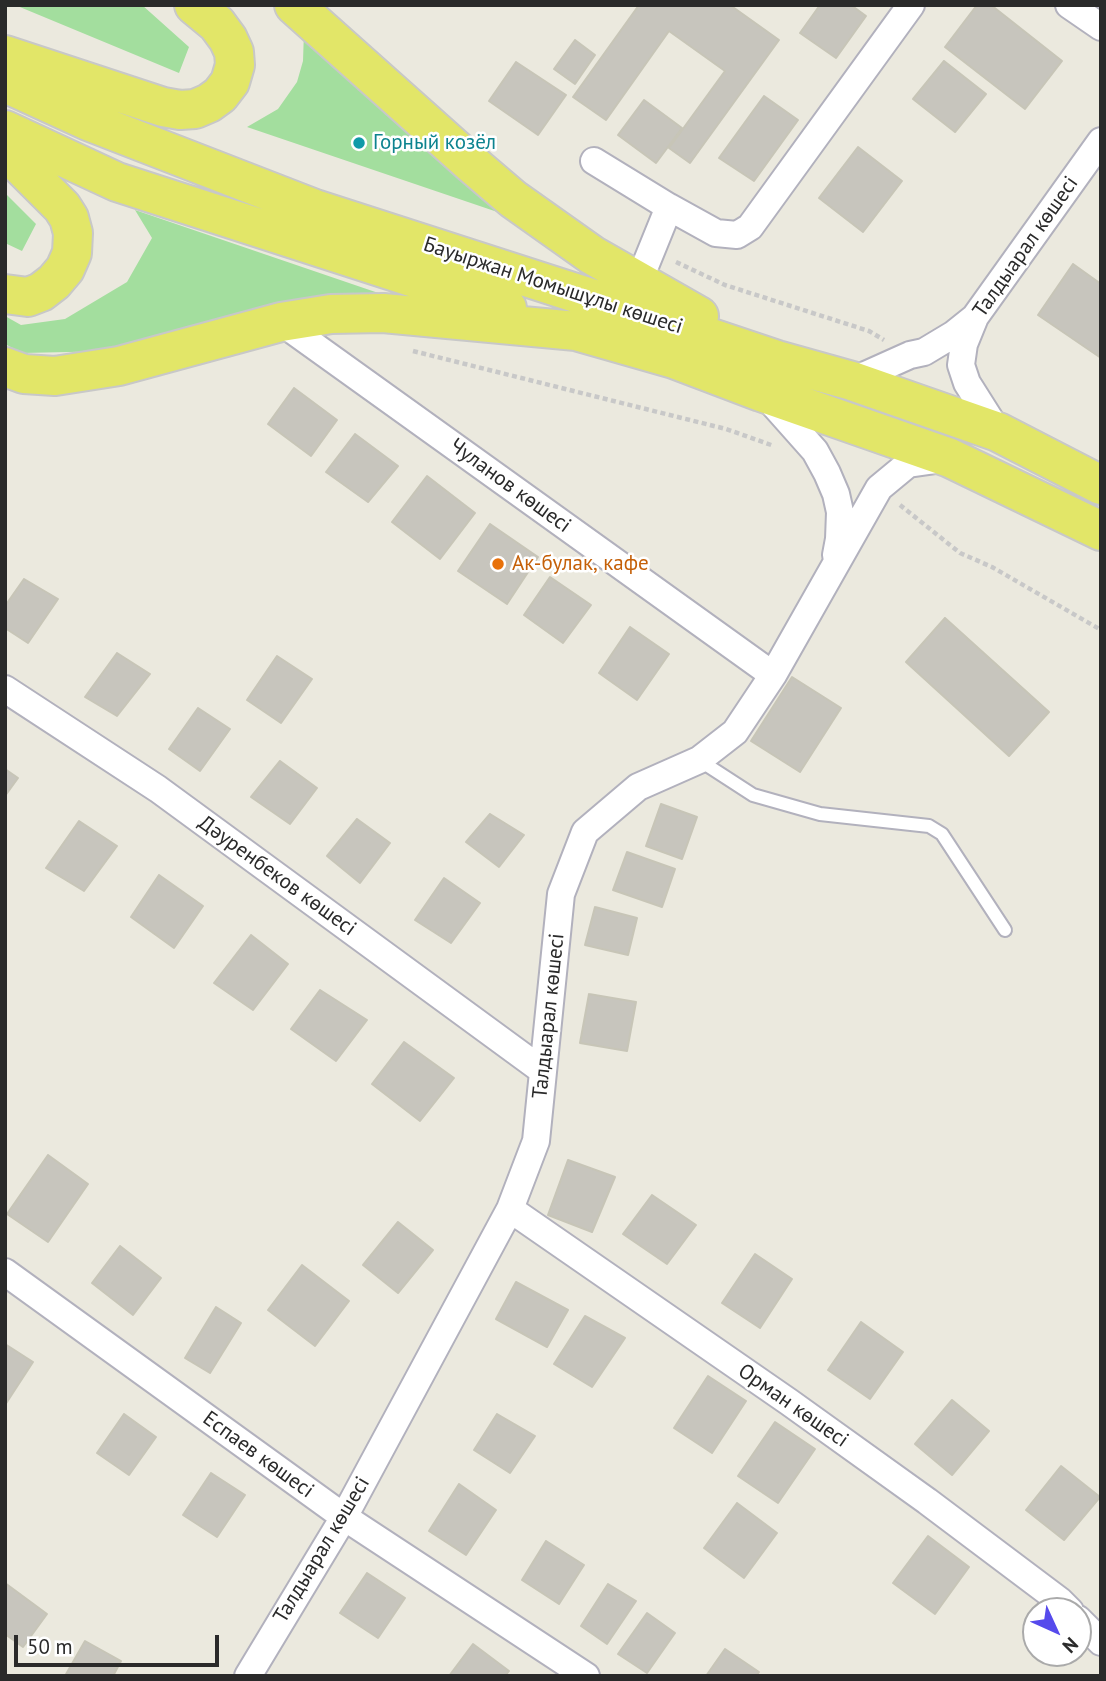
<!DOCTYPE html>
<html>
<head>
<meta charset="utf-8">
<style>
	body { margin:0 }
	#map { position:relative; width:1106px; height:1681px; overflow:hidden; background:#ebe9de; font-family:"PT Sans",sans-serif }
	canvas { display:block }
	.frame { position:absolute; inset:0; border:7px solid #2a2a2a; pointer-events:none }
	.north { position:absolute; left:1022px; top:1597px; width:70px; height:70px; box-sizing:border-box; background:#fff; border:2px solid #aaa; border-radius:50%; rotate:135deg; font-size:19px; font-weight:700; line-height:28px; text-align:center; color:#2a2a2a }
	.north::after { content:''; display:block; margin:auto; width:24px; height:32px; background:#564aec; clip-path:polygon(50% 0,100% 100%,50% 72%,0 100%) }
	.scale { position:absolute; left:14px; top:1635px; width:205px; height:32px; box-sizing:border-box; border:4px solid #2a2a2a; border-top:0; padding-left:9px; font-size:21px; line-height:24px; white-space:nowrap; color:#2a2a2a; -webkit-text-stroke:5px #fff; paint-order:stroke }
</style>
</head>
<body>
<div id="map">
<canvas width="1106" height="1681"></canvas>
<div class="frame"></div>
<div class="north">N</div>
<div class="scale">50 m</div>
</div>
<script>
const context = document.querySelector('canvas').getContext('2d');
context.lineJoin = 'round';
function paint(path, color) { context.fillStyle = color; context.fill(path, 'evenodd'); }
const toPath = rows => new Path2D(rows.map(r => 'M' + r).join(''));
function trace(path, color, width, dash) { context.strokeStyle = color; context.lineWidth = width; context.lineCap = dash ? 'butt' : 'round'; context.setLineDash(dash || []); context.stroke(path); }
function label(font, color, halo, rows, align = 'center') {
  context.font = font + ' "PT Sans",sans-serif'; context.lineWidth = 5; context.setLineDash([]); context.textBaseline = 'middle'; context.strokeStyle = halo; context.fillStyle = color; for (const [text, x, y, turn = 0] of rows) {
    context.save(); context.translate(x, y); context.rotate((+turn || 0) * Math.PI / 180); context.textAlign = isNaN(turn) ? turn : align; if (halo) context.strokeText(text, 0, 0); context.fillText(text, 0, 0); context.restore();
  }
}
const green = toPath([
	[15,5,142,5,189,47,179,73],
	[304,31,518,219,247,127,278,109,297,82,303,61],
	[5,193,36,224,22,251,5,243],
	[135,210,393,298,116,351,22,353,5,344,5,316,21,325,65,319,127,282,152,238]
]);
const building = toPath([
	[639,5,730,5,779,40,690,163,669,148,725,71,669,31,606,120,573,97,639,5],
	[820,5,851,5,866,16,836,58,800,33,820,5],
	[977,5,991,5,1062,61,1025,109,945,47,977,5],
	[575,40,595,55,575,84,554,69,575,40],
	[944,61,986,94,955,132,913,99,944,61],
	[516,62,566,95,538,135,489,101,516,62],
	[764,96,798,120,754,181,719,158,764,96],
	[644,100,682,128,656,163,618,135,644,100],
	[858,147,902,181,863,232,819,198,858,147],
	[1073,264,1101,284,1101,358,1038,315,1073,264],
	[294,388,337,420,311,456,268,424,294,388],
	[355,434,398,466,368,502,326,472,355,434],
	[427,476,475,513,440,559,392,522,427,476],
	[490,524,538,557,507,604,458,571,490,524],
	[550,577,591,605,563,643,524,615,550,577],
	[24,579,58,599,28,643,5,628,5,606,24,579],
	[945,618,1049,712,1009,756,906,662,945,618],
	[630,627,669,654,637,700,599,673,630,627],
	[117,653,150,674,117,716,85,697,117,653],
	[277,656,312,679,281,723,247,700,277,656],
	[792,677,841,708,800,772,751,741,792,677],
	[198,708,230,729,200,771,169,749,198,708],
	[280,761,317,788,290,824,251,797,280,761],
	[5,769,18,778,5,796,5,769],
	[661,804,697,817,682,859,646,846,661,804],
	[490,814,524,835,499,867,466,842,490,814],
	[357,819,390,843,360,883,327,856,357,819],
	[79,821,117,846,84,891,46,868,79,821],
	[627,852,675,869,662,907,613,890,627,852],
	[159,875,203,906,174,948,131,917,159,875],
	[444,878,480,903,451,943,415,920,444,878],
	[595,907,637,918,628,955,585,945,595,907],
	[251,935,288,964,253,1010,214,983,251,935],
	[320,990,367,1020,336,1061,291,1029,320,990],
	[589,994,636,1002,627,1051,580,1043,589,994],
	[404,1042,454,1078,420,1121,372,1084,404,1042],
	[48,1155,88,1184,48,1242,7,1214,48,1155],
	[568,1160,615,1177,592,1232,548,1215,568,1160],
	[652,1195,696,1225,667,1264,623,1234,652,1195],
	[398,1222,433,1250,398,1293,363,1265,398,1222],
	[120,1246,161,1278,133,1315,92,1283,120,1246],
	[755,1254,792,1279,760,1328,722,1303,755,1254],
	[302,1265,349,1301,315,1346,268,1310,302,1265],
	[516,1282,568,1310,547,1347,496,1319,516,1282],
	[216,1307,241,1323,210,1373,185,1358,216,1307],
	[585,1316,625,1338,592,1387,554,1364,585,1316],
	[861,1322,903,1352,870,1399,828,1370,861,1322],
	[5,1344,33,1362,5,1405,5,1344],
	[708,1376,746,1401,712,1453,674,1428,708,1376],
	[952,1400,989,1431,952,1475,915,1444,952,1400],
	[124,1414,156,1437,129,1475,97,1453,124,1414],
	[497,1414,535,1436,510,1473,474,1450,497,1414],
	[775,1422,815,1449,778,1503,738,1476,775,1422],
	[1061,1466,1100,1497,1064,1540,1026,1510,1061,1466],
	[211,1473,245,1495,217,1537,183,1515,211,1473],
	[459,1484,496,1510,466,1555,429,1531,459,1484],
	[737,1503,777,1533,744,1578,704,1548,737,1503],
	[928,1536,969,1567,935,1614,893,1583,928,1536],
	[546,1541,584,1565,559,1604,522,1580,546,1541],
	[367,1573,405,1598,378,1638,340,1613,367,1573],
	[5,1583,47,1614,23,1647,5,1634,5,1583],
	[608,1584,636,1601,607,1644,581,1626,608,1584],
	[647,1613,675,1633,647,1673,618,1654,647,1613],
	[85,1641,121,1661,113,1676,65,1676,85,1641],
	[473,1644,509,1671,505,1676,449,1676,473,1644],
	[725,1649,759,1672,756,1676,706,1676,725,1649]
]);
const path = toPath([
	[676,262,725,285,869,331,884,340],
	[413,351,726,429,774,446],
	[900,505,960,553,992,567,1101,630]
]);
const lane = toPath([
	[699,760,753,795,820,814,929,826,942,834,1005,930]
]);
const street = toPath([
	[1069,5,1101,27],
	[594,161,669,207],
	[639,281,669,207,716,233,737,235,750,227,911,5],
	[281,322,773,675],
	[852,381,910,355,924,352,954,334,974,318],
	[767,397,815,451,827,473,836,494,840,512,839,539,836,555],
	[998,432,967,383,961,365,964,344,975,317,1101,141],
	[5,689,158,789,543,1071],
	[510,1209,789,1402,927,1501,1060,1601,1070,1611],
	[5,1272,344,1517,586,1676],
	[1078,1619,1101,1642],
	[248,1676,344,1517,510,1209,536,1141,561,894,585,832,638,787,699,760,735,732,773,675,879,488,908,464,943,459]
]);
const primary = toPath([
	[294,5,472,164,513,199,592,255,699,316],
	[5,55,163,107,180,110,195,109,209,103,220,95,230,82,235,65,234,52,228,39,217,24,194,5],
	[5,83,88,121,315,209,622,308,777,360,852,381,998,432,1101,485],
	[5,130,117,182,507,308],
	[5,150,62,207,69,218,73,233,72,253,65,269,54,282,41,292,28,297,5,294],
	[5,367,24,374,55,376,119,366,281,322,331,314,383,313,576,331,674,359,761,392,950,458,1101,531]
]);
const markers = [
	[359,143,7,"#0f9aa8"],
	[498,564,7,"#e8710a"]
];
const cultureNames = [
	["Горный козёл",373,143]
];
const streetNames = [
	["Талдыарал көшесі",1026,247,-55],
	["Бауыржан Момышұлы көшесі",553,286,18],
	["Чуланов көшесі",510,486,36],
	["Дәуренбеков көшесі",277,876,36],
	["Талдыарал көшесі",549,1016,-84],
	["Орман көшесі",793,1406,35],
	["Еспаев көшесі",258,1455,36],
	["Талдыарал көшесі",322,1550,-59]
];
const foodNames = [
	["Ак-булак, кафе",512,564]
];
paint(green, '#a3de9e');
paint(building, '#c7c5bd');
trace(building, '#c7c5b7', 2);
trace(lane, '#b2b1bd', 16);
trace(street, '#b2b1bd', 30);
trace(primary, '#c8c8c8', 42);
trace(path, '#c8c8c8', 4.5, [5, 3.5]);
trace(lane, '#fff', 12);
trace(street, '#fff', 26);
trace(primary, '#e2e668', 38);
for (const [x, y, r, color] of markers) { const dot = new Path2D(); dot.arc(x, y, r, 0, 2 * Math.PI); context.fillStyle = color; context.fill(dot); trace(dot, '#fff', 2.5); }
label('21px', '#0d838f', '#fff', cultureNames, 'left');
label('21px', '#2a2a2a', '#fff', streetNames);
label('21px', '#c56008', '#fff', foodNames, 'left');
</script>
</body>
</html>
